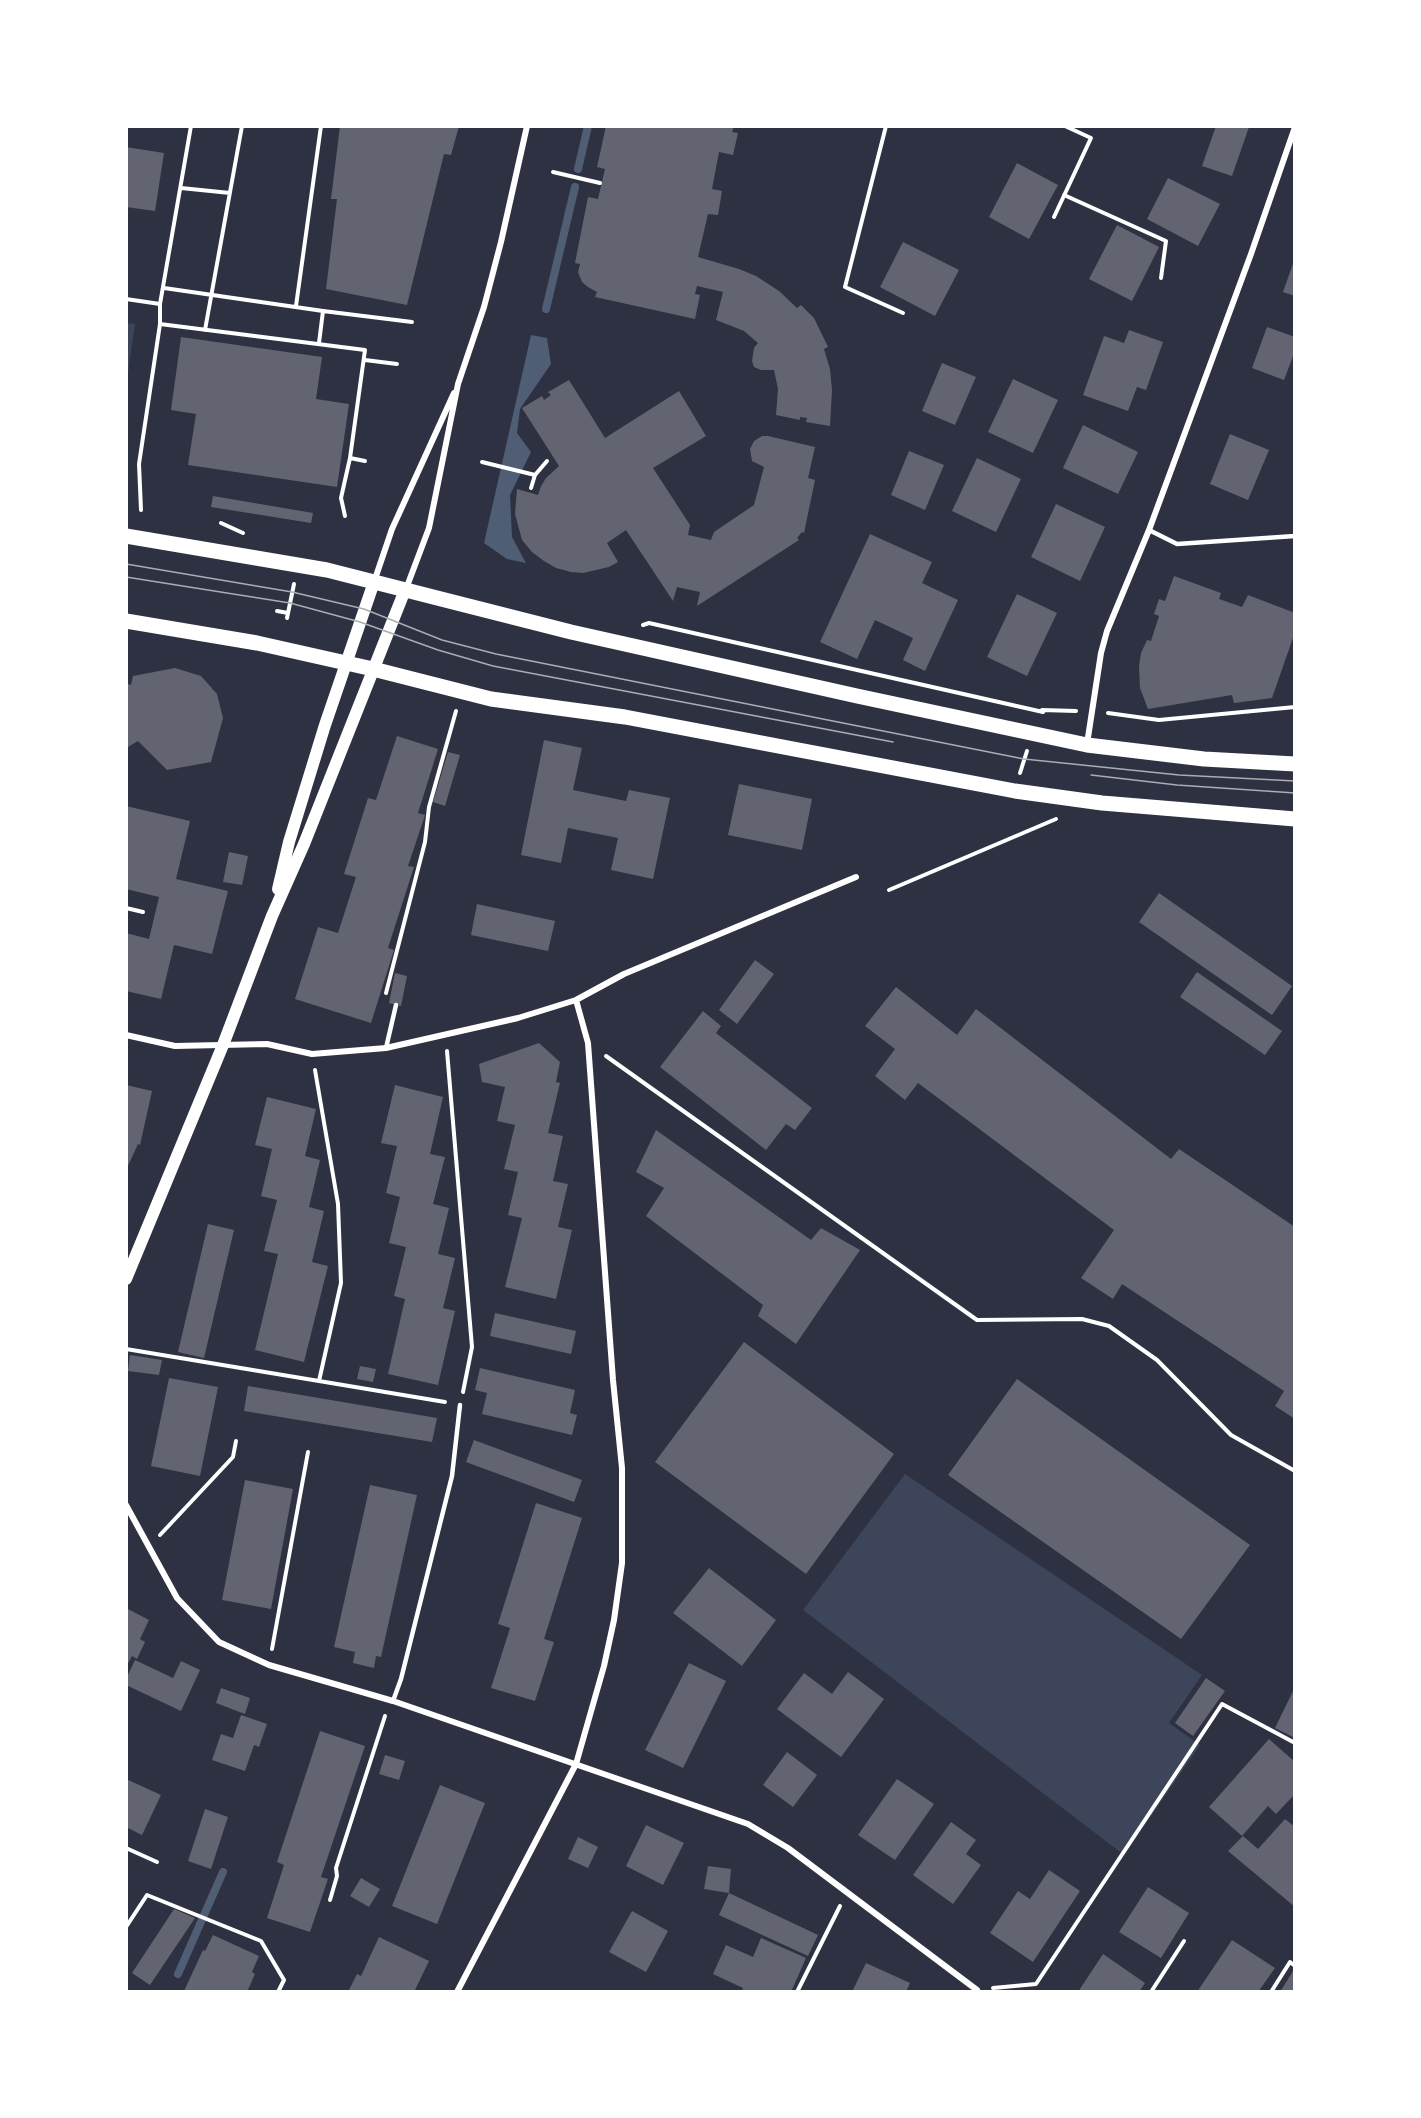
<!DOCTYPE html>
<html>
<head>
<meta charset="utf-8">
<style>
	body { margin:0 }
	#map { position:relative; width:1421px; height:2118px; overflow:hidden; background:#2d3142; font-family:Helvetica,sans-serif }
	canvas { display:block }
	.frame { position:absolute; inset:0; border:128px solid #fff; pointer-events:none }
</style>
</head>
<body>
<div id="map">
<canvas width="1421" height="2118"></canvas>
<div class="frame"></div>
</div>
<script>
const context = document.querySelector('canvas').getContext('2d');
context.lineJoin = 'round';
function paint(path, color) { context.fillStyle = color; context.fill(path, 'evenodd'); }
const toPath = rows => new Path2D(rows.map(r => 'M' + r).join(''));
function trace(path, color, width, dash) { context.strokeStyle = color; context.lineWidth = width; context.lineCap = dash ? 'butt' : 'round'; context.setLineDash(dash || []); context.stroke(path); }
const green = toPath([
	[126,323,135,324,126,387],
	[905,1474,1202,1675,1169,1723,1200,1745,1124,1855,803,1610]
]);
const water = toPath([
	[531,335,547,338,551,364,520,409,517,433,531,452,510,495,512,537,526,563,507,559,484,543]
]);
const stream = toPath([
	[578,169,588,126],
	[546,309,575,187],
	[178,1974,223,1872]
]);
const building = toPath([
	[340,126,459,126,451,155,444,154,407,305,326,289,337,199,331,199],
	[606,126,734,126,732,132,738,133,733,155,719,152,712,189,722,191,718,215,708,214,698,257,739,269,756,276,779,291,797,308,801,305,814,318,828,347,824,349,830,369,832,390,830,426,806,422,807,418,800,417,800,420,776,415,778,389,774,370,761,370,754,367,752,361,754,348,758,343,744,331,716,320,723,292,697,286,695,294,700,295,695,319,595,297,597,292,588,287,582,282,578,272,580,264,575,263,588,197,598,199,605,169,597,167],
	[1216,126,1249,127,1232,176,1202,166],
	[126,147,164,153,155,211,126,207],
	[1017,163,1058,185,1029,239,989,217],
	[1168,178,1220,204,1198,246,1147,219],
	[1117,225,1159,247,1132,301,1089,279],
	[903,242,959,270,935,316,880,287],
	[1295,258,1295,296,1283,292],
	[1267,327,1295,337,1295,351,1284,380,1252,368],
	[1129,330,1163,342,1146,390,1137,387,1128,411,1083,395,1104,336,1124,343],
	[181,337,322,357,316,399,349,404,337,487,188,465,196,414,171,410],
	[942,363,976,377,955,425,922,411],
	[1013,379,1058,400,1033,453,988,432],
	[569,380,605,438,679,391,706,436,653,468,690,525,688,535,711,540,714,532,754,505,764,467,752,461,750,449,754,441,762,436,768,436,815,447,808,478,815,480,804,533,802,532,797,538,799,540,697,606,700,592,677,587,673,601,626,530,607,543,618,562,609,567,583,573,571,572,556,568,544,561,532,552,522,540,515,514,517,489,538,495,541,486,546,478,559,466,522,408,542,396,544,400,551,395,548,392],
	[1083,425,1138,452,1118,494,1063,468],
	[1230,434,1269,450,1248,500,1210,484],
	[909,451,944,465,925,510,891,495],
	[977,458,1021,479,996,532,952,511],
	[213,496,313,513,311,523,211,507],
	[1056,504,1105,527,1080,581,1031,557],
	[870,534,932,562,922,583,958,600,925,671,903,660,913,638,875,620,857,659,820,642],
	[1174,576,1221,593,1219,599,1242,607,1248,595,1295,613,1295,632,1272,698,1234,703,1232,695,1148,709,1140,688,1139,666,1141,653,1147,640,1151,641,1159,616,1154,614,1159,599,1165,601],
	[1017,594,1057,613,1027,676,987,657],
	[175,668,201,676,217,694,223,718,211,762,167,770,138,741,128,747,126,752,126,683,131,685,133,676],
	[397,736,438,749,418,813,425,815,408,866,414,867,388,948,394,950,371,1023,295,999,318,927,338,933,356,877,344,874,368,798,376,800],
	[544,740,582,748,573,790,626,801,629,790,670,798,653,879,611,870,618,838,568,828,561,863,521,855],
	[448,752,460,755,445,806,433,802],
	[739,784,812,799,802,850,728,835],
	[126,806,190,821,176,879,228,891,212,954,174,945,161,999,126,991,126,933,149,939,159,897,126,889],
	[229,852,248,856,242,885,223,882],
	[1159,893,1292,986,1272,1015,1139,922],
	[477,904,555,921,548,951,471,935],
	[755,960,774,974,737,1024,719,1010],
	[1197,972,1282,1031,1265,1055,1180,997],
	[395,973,407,976,401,1006,389,1003],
	[896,987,957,1035,976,1009,1171,1159,1179,1149,1295,1227,1295,1419,1275,1406,1284,1391,1122,1284,1113,1299,1081,1278,1114,1230,918,1083,905,1100,875,1076,895,1049,865,1026],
	[703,1011,721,1026,716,1033,812,1108,795,1130,786,1124,766,1150,660,1067],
	[539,1043,560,1062,556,1082,560,1083,548,1133,563,1136,553,1181,568,1184,558,1227,572,1230,556,1299,505,1287,522,1218,508,1215,518,1172,504,1169,515,1125,497,1121,505,1087,482,1082,479,1064],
	[126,1085,152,1091,140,1145,138,1144,126,1170],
	[395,1085,443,1097,430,1154,445,1157,433,1204,449,1208,438,1254,455,1258,443,1308,455,1311,438,1385,388,1374,405,1299,394,1296,406,1247,389,1243,400,1197,386,1193,397,1146,381,1143],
	[267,1097,316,1109,305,1156,320,1160,309,1207,324,1211,312,1262,328,1266,304,1362,255,1350,278,1254,264,1251,277,1200,261,1196,272,1149,255,1145],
	[656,1130,811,1240,821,1228,860,1250,796,1344,758,1316,763,1305,646,1216,664,1188,636,1172],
	[208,1224,234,1230,204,1358,178,1352],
	[495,1313,576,1331,571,1354,490,1336],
	[744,1342,894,1454,806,1574,655,1462],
	[130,1355,162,1360,159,1375,128,1371],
	[360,1366,376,1369,373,1382,357,1379],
	[480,1368,575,1390,570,1413,577,1415,572,1435,482,1414,487,1393,475,1390],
	[169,1378,218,1387,200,1476,151,1466],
	[1017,1379,1250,1545,1181,1639,948,1475],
	[248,1386,437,1418,432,1442,244,1411],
	[474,1440,582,1480,574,1502,466,1462],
	[245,1480,293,1489,271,1609,222,1600],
	[370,1485,417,1495,381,1657,376,1656,374,1668,353,1663,355,1652,334,1647],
	[536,1503,582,1518,544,1639,554,1642,535,1701,491,1688,510,1628,498,1624],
	[709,1568,776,1620,742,1666,673,1613],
	[126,1608,149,1620,140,1639,145,1642,137,1659,132,1656,126,1667],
	[135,1660,173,1678,181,1661,200,1670,181,1711,126,1685,126,1679],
	[689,1663,726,1681,683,1768,645,1750],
	[848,1672,884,1699,841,1757,777,1709,804,1673,832,1694],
	[1206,1678,1225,1691,1193,1736,1175,1723],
	[1295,1687,1295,1738,1275,1728],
	[221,1688,250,1698,245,1714,216,1703],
	[241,1715,267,1724,259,1747,254,1745,245,1771,212,1760,221,1734,233,1738],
	[320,1731,365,1746,321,1877,328,1879,310,1932,267,1918,284,1865,277,1862],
	[1269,1739,1295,1762,1295,1794,1276,1814,1268,1806,1242,1836,1209,1807],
	[787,1752,817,1775,793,1807,763,1785],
	[385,1755,405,1761,399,1780,379,1774],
	[126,1779,161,1795,142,1835,126,1827],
	[897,1779,934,1804,895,1860,858,1835],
	[440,1785,485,1803,437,1924,392,1906],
	[205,1809,228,1817,211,1869,188,1861],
	[1285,1819,1295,1827,1295,1907,1228,1851,1243,1836,1258,1849],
	[951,1822,976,1840,966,1854,981,1865,953,1904,913,1875],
	[646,1825,684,1843,663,1885,626,1866],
	[578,1837,598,1847,588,1868,568,1859],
	[708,1866,731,1869,729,1893,704,1889],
	[1049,1870,1080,1891,1033,1962,990,1933,1018,1891,1030,1899],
	[361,1878,380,1889,369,1907,350,1896],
	[1148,1887,1189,1913,1161,1958,1119,1932],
	[729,1893,818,1935,808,1956,719,1915],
	[174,1909,195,1918,150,1985,132,1973],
	[632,1911,668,1931,646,1972,609,1952],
	[213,1935,259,1956,252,1972,255,1974,247,1992,184,1991,203,1950,205,1951],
	[379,1937,429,1961,414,1992,348,1992,357,1974,361,1976],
	[761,1938,806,1958,791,1992,741,1992,743,1988,713,1974,726,1945,753,1957],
	[1232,1940,1275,1968,1258,1992,1197,1992],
	[1103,1954,1145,1983,1139,1992,1078,1992],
	[866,1963,910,1983,906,1992,852,1992],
	[1293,1971,1295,1972,1295,1992,1280,1992]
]);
const path = toPath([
	[886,126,845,287,903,313],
	[553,172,600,183],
	[181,188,230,193],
	[1064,195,1166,241,1161,278],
	[1054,217,1091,138,1065,126],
	[164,288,323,311,412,322],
	[126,299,160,304],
	[296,306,321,126],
	[160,324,365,350,350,458,341,498,345,516],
	[205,330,242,126],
	[319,343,323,311],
	[365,360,397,364],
	[350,458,365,461],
	[482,462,535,475],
	[531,488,535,475,547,461],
	[141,510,139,464,160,324,160,304,191,126],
	[221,523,243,533],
	[277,611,288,613],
	[287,618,294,584],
	[643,625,649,623,1043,712],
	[1042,710,1076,711],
	[1108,713,1159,720,1295,707],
	[1020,773,1027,751],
	[889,890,1056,819],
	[126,908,143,912],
	[386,993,425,842,429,807,456,711],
	[447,1051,472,1347,463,1392],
	[606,1056,977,1320,1082,1319,1109,1326,1157,1360,1231,1435,1295,1471],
	[315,1070,338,1204,341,1283,319,1381,445,1402],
	[126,1349,319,1381],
	[160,1535,233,1457,236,1441],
	[272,1649,308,1452],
	[1295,1806,1295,1809],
	[126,1848,157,1862],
	[330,1900,337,1876,336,1868,385,1716],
	[126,1927,147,1895,261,1941,284,1980,278,1992],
	[993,1988,1036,1984,1222,1704,1295,1743],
	[797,1992,840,1906],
	[1151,1992,1184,1941],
	[1271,1992,1290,1962,1295,1966]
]);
const service = toPath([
	[1149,530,1177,544,1295,536],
	[386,1048,396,1005],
	[393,1701,401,1679,452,1476,460,1405]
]);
const minor = toPath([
	[374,582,392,529,454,393],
	[406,589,429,528,458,384,484,307,501,242,527,126],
	[1087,744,1101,653,1107,631,1149,530,1251,254,1295,127],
	[126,1035,175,1046,267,1044,312,1054,386,1048,518,1018,576,1000,624,974,856,877],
	[126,1505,177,1598,219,1642,269,1665,393,1701,748,1824,788,1848,977,1990],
	[457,1992,576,1764,604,1666,614,1620,622,1563,622,1468,613,1380,588,1043,576,1000]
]);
const secondary = toPath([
	[278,889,289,842,325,725,374,582],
	[126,1279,223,1045,272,916,304,844,405,590]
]);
const primary = toPath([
	[126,536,327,570,571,632,857,696,1087,745,1204,759,1295,764],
	[126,621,257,643,373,669,491,699,625,717,1015,791,1102,803,1295,819]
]);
const tram = toPath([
	[126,564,292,592,364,609,442,640,496,654,1024,759,1179,775,1295,781],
	[126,577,290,603,360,622,438,650,493,666,893,742],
	[1091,775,1177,785,1295,793]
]);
paint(green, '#3c4559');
paint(water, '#4f5d75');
trace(stream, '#4f5d75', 8);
paint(building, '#626471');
trace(path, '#fff', 4);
trace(service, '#fff', 4.5);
trace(minor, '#fff', 6);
trace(secondary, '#fff', 12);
trace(primary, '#fff', 15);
trace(tram, '#abadb3', 1.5);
</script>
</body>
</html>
